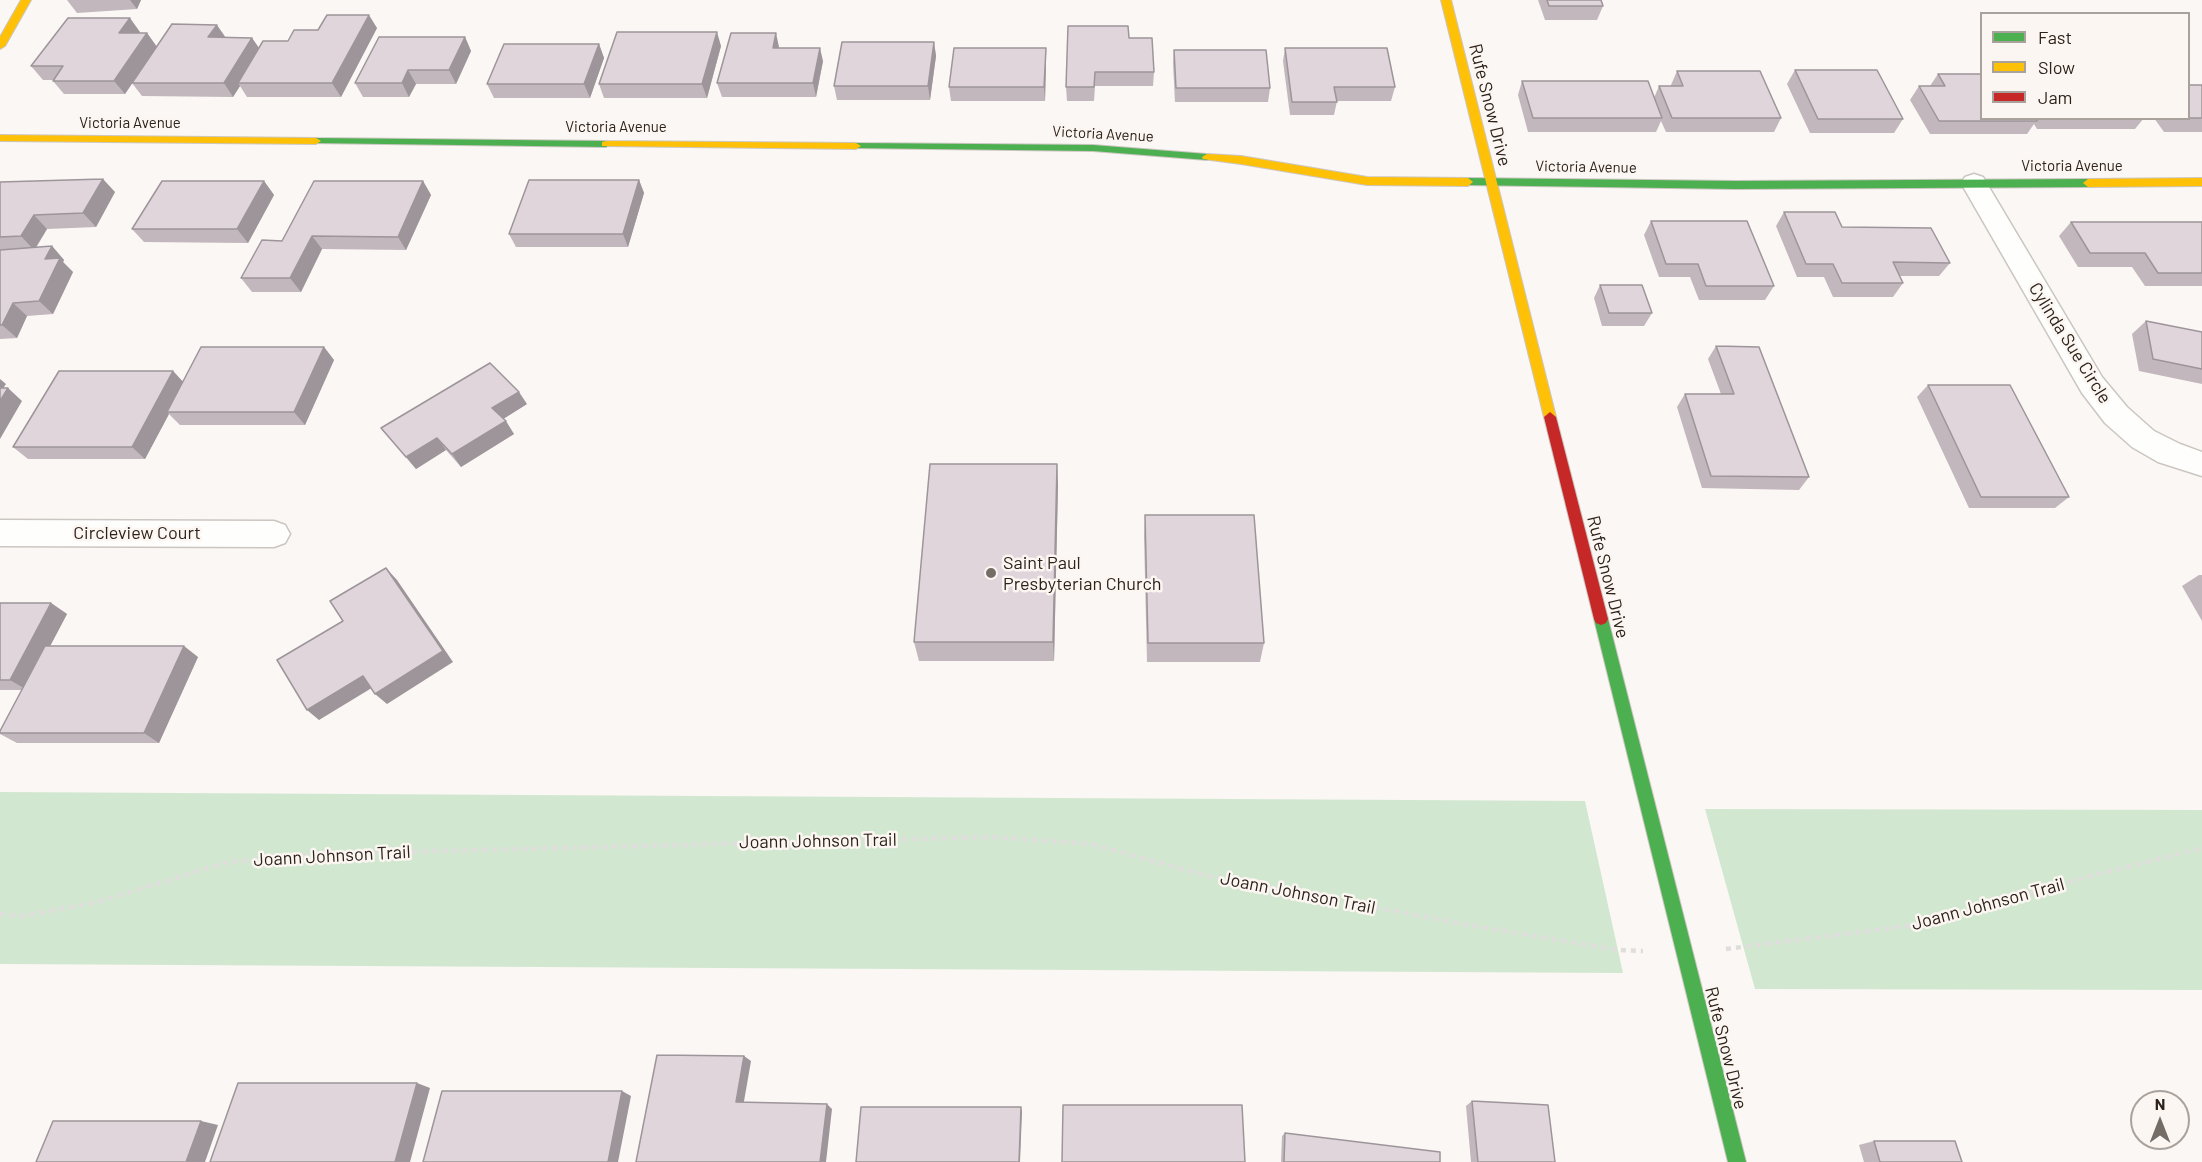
<!DOCTYPE html>
<html>
<head>
<meta charset="utf-8">
<style>
	body { margin:0 }
	#map { position:relative; width:2202px; height:1162px; overflow:hidden; background:#faf7f4; font-family:Barlow,sans-serif }
	canvas { display:block }
	.legend { position:absolute; left:1980px; top:12px; width:210px; height:108px; box-sizing:border-box; background:#fcf6f2; border:2px solid #a9a19c; margin:0; padding:8px 10px; list-style:none; font-size:18px; color:#2c221a }
	.legend li { display:flex; align-items:center; gap:12px; height:30px }
	.legend b { width:30px; border:2px solid #a9a19c }
	.north { position:absolute; left:2130px; top:1090px; width:60px; height:60px; box-sizing:border-box; background:#fcf6f2; border:2px solid #a9a19c; border-radius:50%; rotate:0deg; font-size:16px; font-weight:700; line-height:24px; text-align:center; color:#2c221a }
	.north::after { content:''; display:block; margin:auto; width:21px; height:27px; background:#746d66; clip-path:polygon(50% 0,100% 100%,50% 72%,0 100%) }
</style>
</head>
<body>
<div id="map">
<canvas width="2202" height="1162"></canvas>
<ul class="legend">
<li><b style="height:8px;background:#4caf50"></b>Fast</li>
<li><b style="height:8px;background:#ffc107"></b>Slow</li>
<li><b style="height:8px;background:#c62828"></b>Jam</li>
</ul>
<div class="north">N</div>
</div>
<script>
const context = document.querySelector('canvas').getContext('2d');
context.lineJoin = 'round';
function paint(path, color) { context.fillStyle = color; context.fill(path, 'evenodd'); }
const toPath = rows => new Path2D(rows.map(r => 'M' + r).join(''));
function trace(path, color, width, dash) { context.strokeStyle = color; context.lineWidth = width; context.lineCap = dash ? 'butt' : 'round'; context.setLineDash(dash || []); context.stroke(path); }
function label(font, color, halo, rows, align = 'center') {
  context.font = font + ' Barlow,sans-serif'; context.lineWidth = 5; context.setLineDash([]); context.textBaseline = 'middle'; context.strokeStyle = halo; context.fillStyle = color; for (const [text, x, y, turn = 0] of rows) {
    context.save(); context.translate(x, y); context.rotate((+turn || 0) * Math.PI / 180); context.textAlign = isNaN(turn) ? turn : align; if (halo) context.strokeText(text, 0, 0); context.fillText(text, 0, 0); context.restore();
  }
}
const green = toPath([
	[0,792,1585,801,1623,973,0,964],
	[1705,809,2202,810,2202,990,1755,989]
]);
const path = toPath([
	[0,914,22,916,94,903,228,862,324,854,992,837,1091,844,1208,876,1474,926,1618,950,1643,951],
	[1726,949,1932,923,2079,879,2202,848]
]);
const street = toPath([
	[1974,174,1983,177,2102,377,2127,407,2154,431,2180,444,2202,452,2202,476,2158,462,2132,447,2105,423,2082,393,1961,183,1965,177,1974,174],
	[0,520,274,521,285,525,290,534,285,543,274,547,0,546,0,520]
]);
const fast = toPath([
	[316,138,606,141,611,144,606,147,312,143,312,139,316,138],
	[856,143,1093,145,1207,154,1212,157,1207,160,1093,151,852,148,852,144,856,143],
	[1468,178,1736,181,2088,179,2093,183,2088,187,1736,189,1464,185,1463,182,1468,178],
	[1601,613,1606,615,1608,619,1746,1162,1728,1162,1594,619,1596,615,1601,613]
]);
const slow = toPath([
	[21,0,31,0,5,46,0,49,0,37,21,0],
	[1441,0,1451,0,1556,417,1550,422,1544,417,1441,0],
	[0,135,316,138,321,141,316,144,0,141,0,135],
	[606,141,856,143,861,146,856,149,602,146,602,142,606,141],
	[1207,154,1241,156,1367,177,1468,178,1473,182,1468,186,1367,185,1241,164,1203,159,1202,157,1207,154],
	[2202,178,2202,186,2088,187,2083,183,2088,179,2202,178]
]);
const jam = toPath([
	[1550,412,1556,417,1608,619,1606,623,1601,625,1596,623,1594,619,1544,417,1550,412]
]);
const wall = toPath([
	[67,0,141,0,137,9,77,13],
	[1538,0,1601,0,1603,6,1597,20,1545,20],
	[377,28,341,97,247,97,240,86,233,97,142,96,132,83,125,94,64,94,53,81,53,80,43,80,31,66,140,32,139,33,147,33,157,47,225,37,252,38,259,48,288,41,318,30],
	[465,37,471,51,456,84,416,84,409,97,363,97,355,83],
	[1129,38,1154,72,1153,86,1095,86,1094,101,1067,101,1066,87],
	[934,42,936,56,930,100,837,100,834,86],
	[599,44,604,58,590,98,494,98,487,84],
	[721,46,707,98,604,98,599,84],
	[779,48,823,61,816,97,722,97,717,83],
	[1046,48,1046,62,1045,101,951,101,949,87],
	[1285,48,1395,87,1391,101,1337,101,1334,115,1290,115,1283,61],
	[1174,50,1270,88,1268,102,1175,102,1173,63],
	[1795,70,1903,119,1894,133,1810,133,1787,84],
	[1677,71,1781,118,1774,132,1666,132,1661,121,1656,132,1528,132,1518,95,1522,81,1654,98,1659,86,1671,86,1671,85],
	[1938,74,1982,118,2144,118,2135,129,2037,129,2034,124,2027,134,1930,134,1910,100,1919,86,1930,86],
	[2202,85,2202,132,2164,132,2154,118,2188,118],
	[639,180,644,193,628,247,516,247,509,234],
	[264,181,274,195,248,243,144,242,132,229],
	[423,181,431,195,406,250,322,249,301,292,252,292,241,278,282,241],
	[0,182,115,192,96,227,47,229,36,248,52,246,64,260,63,262,73,272,53,314,27,316,17,338,0,339],
	[1784,212,1842,227,1950,263,1939,276,1899,276,1903,283,1893,297,1833,297,1824,277,1797,277,1776,226],
	[1651,221,1774,286,1765,300,1699,300,1690,277,1659,277,1644,235],
	[2071,222,2202,222,2202,286,2145,286,2132,267,2078,267,2059,236],
	[1600,285,1652,313,1644,326,1602,326,1594,298],
	[2146,321,2202,332,2202,384,2139,371,2132,334],
	[1716,346,1809,477,1799,490,1702,488,1677,407,1685,394,1721,394,1708,359],
	[324,347,334,360,305,425,180,425,169,414,145,459,28,459,13,447,173,371,183,382],
	[1928,385,2069,497,2055,508,1969,508,1917,397],
	[527,404,503,419,514,434,461,467,446,450,416,469,381,428],
	[1057,464,1058,486,1054,661,919,661,914,642],
	[1145,515,1264,643,1260,662,1147,662,1144,536],
	[2199,575,2202,575,2202,621,2182,586],
	[0,603,51,603,67,614,50,646,198,657,159,743,17,743,0,734,0,731,22,690,0,690],
	[1472,1101,1555,1162,1471,1162,1466,1106],
	[1285,1133,1440,1162,1281,1162,1282,1136],
	[1874,1141,1962,1162,1864,1162,1859,1145]
]);
const shadedWall = toPath([
	[130,0,141,0,137,9],
	[369,15,377,28,341,97,332,83],
	[130,18,140,32,130,47,119,33],
	[217,25,226,38,208,37],
	[717,32,721,46,707,98,702,84],
	[147,33,157,47,125,94,114,81],
	[776,33,779,47,776,61,773,48],
	[465,37,471,51,456,84,449,70],
	[252,38,261,51,238,83,240,86,233,97,224,83],
	[934,42,936,56,930,100,928,86],
	[599,44,604,58,590,98,584,84],
	[820,48,823,61,816,97,813,83],
	[1046,48,1046,62,1045,101,1044,87],
	[408,70,416,84,409,97,402,83],
	[103,179,115,192,96,227,83,213],
	[639,180,644,193,628,247,623,234],
	[264,181,274,195,248,243,237,229],
	[423,181,431,195,406,250,398,237],
	[34,215,47,229,34,250,21,236],
	[312,236,322,249,301,292,290,278],
	[52,246,64,260,63,262,73,272,53,314,39,301,45,259],
	[13,303,27,316,17,338,2,325],
	[324,347,334,360,305,425,294,412],
	[173,371,185,384,167,412,169,414,145,459,132,447],
	[0,379,6,384,0,393],
	[8,388,22,401,0,439,0,401],
	[519,392,527,404,500,421,492,408],
	[506,421,514,434,461,467,452,454],
	[437,438,446,450,416,469,406,457],
	[1057,464,1058,486,1054,661,1053,642],
	[386,568,397,580,453,662,387,704,375,694],
	[51,603,67,614,27,690,10,680],
	[184,646,198,657,159,743,144,733],
	[363,676,375,686,319,720,307,710],
	[744,1056,751,1061,743,1107,736,1102],
	[417,1083,430,1088,410,1162,395,1162],
	[622,1091,631,1096,618,1162,608,1162],
	[827,1104,832,1109,826,1162,820,1162],
	[1021,1107,1022,1112,1020,1162,1019,1162],
	[201,1121,218,1125,205,1162,186,1162]
]);
const building = toPath([
	[1547,0,1601,0,1603,6,1549,6,1547,0],
	[327,15,369,15,332,83,238,83,263,41,288,41,294,30,318,30,327,15],
	[68,18,130,18,119,33,147,33,114,81,53,81,63,66,31,66,68,18],
	[172,24,217,25,208,37,252,38,224,83,132,83,172,24],
	[1068,26,1128,26,1129,38,1152,38,1154,72,1095,72,1094,87,1066,87,1068,26],
	[617,32,717,32,702,84,599,84,617,32],
	[731,33,776,33,773,48,820,48,813,83,717,83,731,33],
	[379,37,465,37,449,70,408,70,402,83,355,83,379,37],
	[842,42,934,42,928,86,834,86,842,42],
	[504,44,599,44,584,84,487,84,504,44],
	[954,48,1046,48,1044,87,949,87,954,48],
	[1285,48,1387,48,1395,87,1334,87,1337,102,1292,102,1285,48],
	[1174,50,1266,50,1270,88,1176,88,1174,50],
	[1795,70,1877,70,1903,119,1818,119,1795,70],
	[1677,71,1760,71,1781,118,1672,118,1659,86,1683,86,1677,71],
	[1938,74,1982,74,1982,118,2036,118,2037,121,1939,121,1919,86,1945,86,1938,74],
	[1522,81,1648,81,1662,118,1533,118,1522,81],
	[2188,85,2202,85,2202,118,2188,118,2188,85],
	[103,179,83,213,34,215,21,236,0,237,0,182,103,179],
	[529,180,639,180,623,234,509,234,529,180],
	[162,181,264,181,237,229,132,229,162,181],
	[314,181,423,181,398,237,312,236,290,278,241,278,262,240,282,241,314,181],
	[1784,212,1835,212,1842,227,1931,228,1950,263,1893,262,1903,283,1842,283,1833,264,1806,264,1784,212],
	[1651,221,1747,221,1774,286,1706,286,1698,264,1666,264,1651,221],
	[2071,222,2202,222,2202,273,2158,273,2145,253,2090,253,2071,222],
	[52,246,45,259,60,258,39,301,13,303,2,325,0,325,0,250,52,246],
	[1600,285,1642,285,1652,313,1609,313,1600,285],
	[2146,321,2202,332,2202,369,2153,359,2146,321],
	[1716,346,1759,347,1809,477,1711,476,1685,394,1734,394,1716,346],
	[201,347,324,347,294,412,167,412,201,347],
	[490,363,519,392,492,408,506,421,452,454,437,438,406,457,381,428,490,363],
	[59,371,173,371,132,447,13,447,59,371],
	[1928,385,2010,385,2069,497,1981,497,1928,385],
	[0,388,8,388,0,401,0,388],
	[930,464,1057,464,1053,642,914,642,930,464],
	[1145,515,1254,515,1264,643,1148,643,1145,515],
	[386,568,443,651,375,694,363,676,307,710,277,660,343,621,330,601,386,568],
	[0,603,51,603,10,680,0,680,0,603],
	[45,646,184,646,144,733,0,733,0,731,45,646],
	[657,1055,744,1056,736,1102,827,1104,820,1162,636,1162,657,1055],
	[238,1083,417,1083,395,1162,210,1162,238,1083],
	[442,1091,622,1091,608,1162,423,1162,442,1091],
	[1472,1101,1548,1105,1555,1162,1478,1162,1472,1101],
	[1063,1105,1242,1105,1245,1162,1062,1162,1063,1105],
	[861,1107,1021,1107,1019,1162,856,1162,861,1107],
	[53,1121,201,1121,186,1162,36,1162,53,1121],
	[1285,1133,1440,1152,1440,1162,1284,1162,1285,1133],
	[1874,1141,1955,1141,1962,1162,1880,1162,1874,1141]
]);
const markers = [
	[991,573,6,"#746d66"]
];
const farStreetnames = [
	["Victoria Avenue",130,123],
	["Victoria Avenue",616,127],
	["Victoria Avenue",1103,134,3],
	["Victoria Avenue",2072,166],
	["Victoria Avenue",1586,167,1]
];
const streetNames = [
	["Rufe Snow Drive",1490,105,76],
	["Cylinda Sue Circle",2070,343,58],
	["Circleview Court",137,533],
	["Rufe Snow Drive",1608,577,76],
	["Joann Johnson Trail",818,841,-1],
	["Joann Johnson Trail",332,856,-3],
	["Joann Johnson Trail",1298,893,11],
	["Joann Johnson Trail",1988,904,-15],
	["Rufe Snow Drive",1726,1048,76]
];
const poiNames = [
	["Saint Paul",1003,563],
	["Presbyterian Church",1003,584]
];
paint(green, '#d2e7d0');
trace(street, '#ccc6c1', 3);
trace(fast, '#ccc6c1', 2);
trace(slow, '#ccc6c1', 2);
trace(jam, '#ccc6c1', 2);
trace(path, '#dfdedd', 4.5, [5, 5]);
paint(street, '#fefefd');
paint(fast, '#4caf50');
paint(slow, '#ffc107');
paint(jam, '#c62828');
paint(wall, '#c1b7bc');
paint(shadedWall, '#9d9599');
paint(building, '#e0d5db');
trace(building, '#9d9599', 1.5);
for (const [x, y, r, color] of markers) { const dot = new Path2D(); dot.arc(x, y, r, 0, 2 * Math.PI); context.fillStyle = color; context.fill(dot); trace(dot, '#fcf6f2', 2); }
label('15px', '#2c221a', '#fcf6f2', farStreetnames);
label('18px', '#2c221a', '#fcf6f2', streetNames);
label('18px', '#2c221a', '#fcf6f2', poiNames, 'left');
</script>
</body>
</html>
